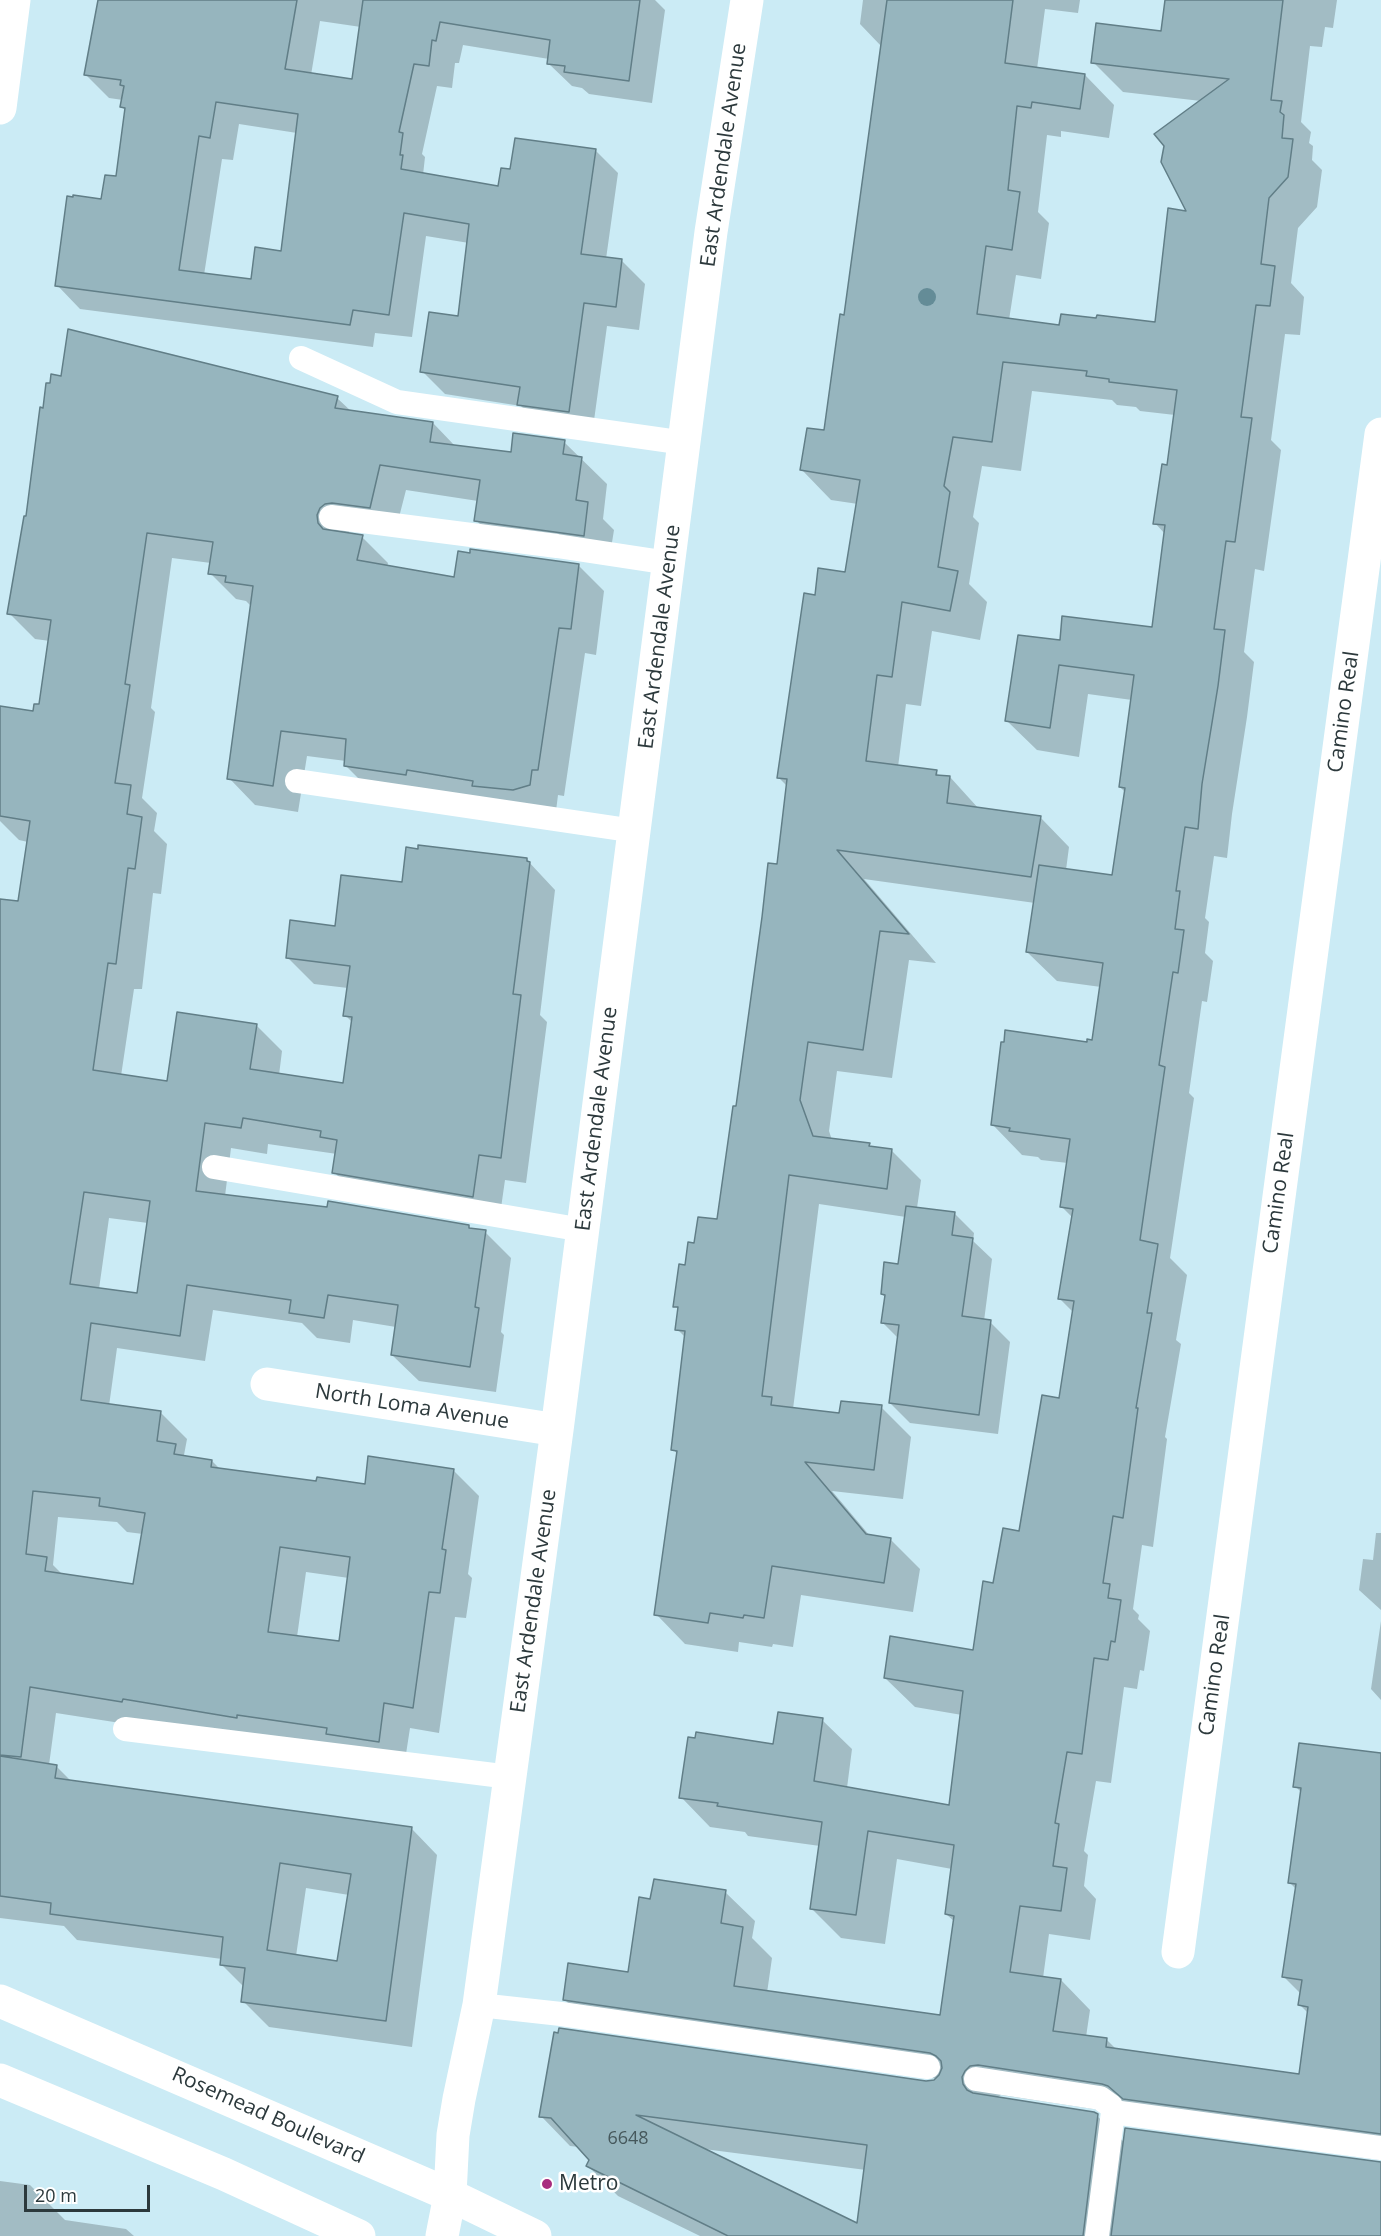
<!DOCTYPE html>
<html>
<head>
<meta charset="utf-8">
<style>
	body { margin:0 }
	#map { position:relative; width:1381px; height:2236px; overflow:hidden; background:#cbebf5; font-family:"Open Sans",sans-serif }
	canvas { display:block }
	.scale { position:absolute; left:24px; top:2185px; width:126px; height:27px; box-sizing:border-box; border:3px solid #2c393c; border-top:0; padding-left:8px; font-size:18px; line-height:21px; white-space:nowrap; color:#2c393c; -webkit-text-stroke:4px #fff; paint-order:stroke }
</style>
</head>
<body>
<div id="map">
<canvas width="1381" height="2236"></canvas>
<div class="scale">20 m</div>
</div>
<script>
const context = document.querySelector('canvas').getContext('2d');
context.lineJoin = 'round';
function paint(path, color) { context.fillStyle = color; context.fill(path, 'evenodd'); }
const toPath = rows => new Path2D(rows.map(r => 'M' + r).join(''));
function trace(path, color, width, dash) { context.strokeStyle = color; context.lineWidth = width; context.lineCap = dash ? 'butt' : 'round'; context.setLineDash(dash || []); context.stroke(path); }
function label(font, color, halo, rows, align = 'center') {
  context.font = font + ' "Open Sans",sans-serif'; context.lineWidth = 5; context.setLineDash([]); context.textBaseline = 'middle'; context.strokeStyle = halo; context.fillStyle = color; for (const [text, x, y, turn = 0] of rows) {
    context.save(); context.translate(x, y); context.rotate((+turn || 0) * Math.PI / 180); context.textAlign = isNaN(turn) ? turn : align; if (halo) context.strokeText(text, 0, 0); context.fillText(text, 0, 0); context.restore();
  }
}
const shadow = toPath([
	[99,0,655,0,665,10,652,103,589,94,582,88,572,86,548,63,549,59,463,45,459,63,455,63,452,88,437,86,422,154,425,157,423,175,500,187,511,171,595,150,618,173,606,259,622,261,645,284,639,330,607,326,592,435,542,428,521,406,445,394,422,371,459,318,469,243,426,236,412,337,375,333,373,347,80,309,57,285,117,178,126,111,122,107,123,100,109,98,86,75],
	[320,21,361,27,354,81,311,75],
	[239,124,297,133,282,253,252,281,204,275,222,159,233,160],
	[863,0,1080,0,1078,13,1045,9,1037,69,1085,75,1114,105,1109,138,1061,131,1061,137,1047,135,1038,212,1049,223,1041,279,1016,275,1009,320,1061,327,1156,324,1189,212,1201,101,1123,92,1093,62,1162,33,1167,0,1337,0,1333,28,1325,27,1322,47,1310,46,1301,122,1311,132,1309,143,1313,146,1312,160,1322,170,1317,207,1298,228,1291,283,1304,297,1300,335,1285,334,1271,440,1281,450,1264,571,1255,569,1244,652,1254,662,1247,717,1232,814,1227,858,1214,856,1205,918,1209,922,1205,953,1213,961,1207,1002,1202,1001,1189,1093,1194,1098,1170,1258,1187,1275,1176,1340,1181,1344,1165,1437,1167,1439,1153,1547,1142,1545,1133,1609,1139,1615,1138,1619,1150,1631,1144,1671,1140,1670,1137,1689,1124,1687,1111,1783,1096,1781,1084,1851,1088,1855,1084,1886,1096,1899,1090,1940,1049,1934,1043,1978,1061,1980,1090,2010,1086,2037,1107,2040,1117,2050,1300,2075,1308,2013,1300,2005,1302,1995,1284,1977,1297,1890,1289,1882,1302,1793,1295,1786,1381,1755,1381,2160,1154,2128,1140,2116,1001,2095,996,2098,1097,2116,1125,2143,1381,2163,1381,2236,700,2236,618,2196,588,2166,591,2160,579,2147,570,2146,541,2116,926,2083,938,2079,594,2029,564,1999,630,1974,652,1901,725,1892,755,1921,752,1938,772,1958,767,1993,941,2017,955,1922,946,1914,952,1869,897,1859,885,1944,841,1938,811,1908,820,1846,748,1836,745,1832,710,1827,681,1797,822,1720,852,1749,847,1788,950,1806,962,1715,915,1707,885,1678,975,1652,995,1585,1020,1532,1060,1399,1074,1313,1059,1298,1073,1218,1061,1206,1068,1163,1041,1160,1038,1157,1022,1155,993,1125,1088,1043,1094,1042,1101,987,1057,981,1027,952,1035,903,864,879,936,963,909,960,892,1078,837,1071,829,1131,832,1140,869,1145,872,1148,891,1150,921,1180,917,1208,954,1213,974,1233,973,1241,992,1259,984,1321,990,1322,1010,1342,998,1434,910,1423,890,1403,898,1338,883,1323,886,1298,882,1294,899,1266,906,1217,819,1204,793,1409,841,1415,881,1407,911,1437,903,1499,832,1491,870,1536,890,1539,920,1569,913,1612,801,1595,793,1647,773,1644,772,1647,739,1642,738,1652,685,1644,656,1614,678,1455,673,1449,686,1338,677,1329,679,1310,675,1306,686,1267,696,1245,718,1221,778,866,787,786,779,778,816,596,846,574,858,504,831,500,802,470,825,432,846,317,882,47,860,24],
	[1032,391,1112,400,1117,405,1136,407,1140,411,1175,415,1168,467,1155,523,1165,534,1153,629,1061,642,1007,721,1037,750,1079,757,1088,694,1132,700,1120,787,1126,793,1113,876,1066,870,1069,847,1040,817,979,809,950,777,941,777,936,772,898,767,906,704,921,706,932,631,980,640,987,602,969,584,979,523,973,517,982,466,1021,471],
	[704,2149,866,2170,859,2226],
	[337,398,352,412,433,423,456,447,512,454,564,442,607,484,603,519,614,530,609,561,502,547,476,520,478,501,406,490,395,533,351,530,346,534,362,537,388,563,387,567,455,579,578,565,604,591,596,655,585,653,564,796,558,795,556,811,371,791,345,765,346,761,307,756,298,812,255,805,229,778,251,606,246,601,236,599,210,573,211,563,172,558,151,708,155,712,142,798,157,813,154,831,167,844,161,894,153,893,142,989,134,989,121,1076,168,1083,256,1025,282,1051,279,1075,344,1085,353,1023,345,1015,348,988,314,984,288,958,403,884,527,860,555,890,540,1015,547,1022,526,1183,505,1180,499,1222,360,1198,334,1172,337,1154,268,1144,267,1154,231,1148,225,1196,468,1226,472,1230,485,1232,511,1258,501,1332,504,1335,496,1392,419,1381,392,1355,396,1327,353,1320,350,1343,317,1338,302,1323,213,1310,205,1361,117,1348,109,1406,161,1413,187,1439,184,1455,187,1458,212,1461,220,1469,317,1483,366,1485,453,1470,479,1496,468,1574,472,1578,466,1618,455,1617,439,1733,410,1728,404,1767,56,1713,49,1765,56,1766,72,1782,411,1828,437,1855,412,2047,269,2027,243,2001,244,1987,221,1964,222,1959,77,1940,64,1926,0,1918,0,901,19,903,28,842,19,840,0,821,0,708,34,713,41,706,50,641,35,639,9,613],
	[109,1218,148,1223,138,1294,99,1289],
	[58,1517,117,1522,127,1532,143,1534,134,1586,63,1575,53,1565],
	[306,1572,349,1578,340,1643,297,1637],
	[306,1888,349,1895,339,1963,296,1956],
	[1376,1533,1381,1533,1381,1610,1359,1590,1363,1559,1373,1560],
	[1381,1621,1381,1700,1371,1689],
	[0,2181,30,2185,65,2220,126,2229,134,2236,0,2236]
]);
const building = toPath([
	[98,0,297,0,285,69,352,79,363,0,640,0,629,81,564,72,565,66,547,64,550,40,440,22,436,41,432,40,429,66,414,64,399,132,403,133,400,155,403,155,401,169,498,186,501,168,510,169,515,138,596,149,581,254,622,259,616,307,584,303,569,412,517,405,520,387,420,372,429,312,458,316,469,224,404,213,389,315,353,310,350,325,55,286,67,196,73,197,73,195,101,199,105,175,116,176,125,108,120,107,124,86,120,85,121,80,84,75,98,0],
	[216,102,298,114,281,251,255,247,251,279,179,270,199,136,210,138,216,102],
	[887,0,1013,0,1005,63,1085,74,1080,109,1032,102,1031,108,1017,106,1008,190,1020,192,1012,250,986,246,977,314,1059,325,1061,314,1096,318,1097,315,1155,322,1168,208,1186,211,1161,162,1164,146,1154,134,1229,79,1091,63,1096,23,1161,31,1165,0,1283,0,1271,100,1282,101,1280,112,1284,115,1282,138,1293,139,1288,177,1269,198,1261,264,1275,266,1270,306,1256,305,1241,417,1252,418,1235,542,1226,541,1214,629,1225,630,1218,686,1202,784,1198,829,1185,827,1176,891,1180,891,1175,929,1184,930,1178,973,1173,972,1159,1065,1165,1067,1140,1240,1158,1244,1147,1313,1152,1313,1136,1408,1138,1408,1123,1518,1113,1516,1103,1583,1110,1584,1108,1598,1121,1600,1115,1642,1111,1641,1108,1660,1094,1658,1082,1754,1067,1752,1055,1823,1059,1824,1053,1866,1067,1868,1061,1911,1020,1906,1010,1972,1061,1979,1053,2031,1107,2038,1106,2047,1299,2074,1308,2007,1298,2005,1302,1980,1282,1977,1296,1884,1288,1883,1301,1788,1293,1787,1299,1743,1381,1753,1381,2134,1123,2099,1108,2086,1102,2084,978,2065,970,2066,965,2071,962,2077,963,2084,967,2090,973,2093,1094,2112,1098,2114,1083,2236,728,2236,586,2166,589,2160,551,2118,539,2117,554,2032,558,2033,559,2028,926,2081,934,2080,939,2075,942,2068,941,2061,936,2056,930,2053,563,2000,568,1963,628,1972,639,1897,650,1899,654,1879,726,1890,721,1923,743,1927,734,1986,940,2015,954,1916,945,1914,954,1845,868,1831,856,1915,810,1909,822,1822,717,1806,718,1803,679,1798,688,1737,695,1738,696,1732,773,1744,778,1712,823,1718,814,1781,949,1805,963,1691,884,1678,890,1636,973,1650,983,1581,993,1583,1003,1528,1019,1531,1042,1395,1059,1398,1074,1301,1058,1299,1073,1209,1060,1207,1070,1139,1009,1131,1010,1128,991,1125,1001,1042,1004,1042,1005,1030,1087,1042,1087,1039,1092,1040,1103,963,1026,952,1039,865,1112,875,1125,788,1119,787,1134,675,1059,665,1050,728,1005,721,1018,635,1060,640,1062,616,1152,627,1165,525,1153,524,1162,464,1167,465,1177,390,1109,382,1109,379,1086,376,1087,371,1003,362,992,442,953,437,944,486,950,492,938,567,958,571,950,611,902,602,892,677,877,675,866,761,937,770,936,775,950,776,947,803,1041,816,1031,877,837,850,909,934,880,931,863,1050,808,1042,800,1100,813,1136,870,1143,869,1146,892,1149,887,1189,789,1175,762,1396,772,1397,771,1405,839,1413,841,1401,882,1405,874,1470,805,1462,866,1534,891,1538,884,1583,772,1566,764,1618,744,1615,743,1618,710,1613,708,1623,654,1615,677,1451,671,1450,685,1331,675,1330,678,1307,673,1307,679,1264,685,1265,688,1242,694,1243,698,1217,717,1219,733,1106,736,1106,762,917,768,863,777,864,787,779,777,778,804,593,815,595,818,568,845,572,860,480,800,470,807,428,824,430,840,314,844,315,887,0],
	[636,2115,867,2145,857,2223,636,2115],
	[68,329,338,396,335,408,433,422,430,442,511,452,513,433,565,440,563,454,582,457,576,500,588,502,584,536,474,521,480,480,380,465,370,508,332,503,325,504,320,508,317,515,318,523,323,529,363,535,357,560,454,577,458,551,470,553,470,549,579,564,571,629,559,628,538,770,532,770,530,785,513,790,472,786,473,781,407,770,406,775,344,766,346,739,281,731,273,786,227,779,253,586,225,582,226,576,208,574,213,542,147,533,125,684,130,685,115,783,131,785,127,814,142,817,135,869,128,868,116,964,108,963,93,1070,167,1081,177,1012,257,1024,250,1069,343,1083,352,1017,343,1016,350,966,286,958,290,920,335,926,341,875,402,882,406,847,418,849,418,845,527,858,527,861,530,862,513,994,521,995,501,1158,479,1155,473,1197,332,1173,337,1140,320,1137,321,1131,243,1118,241,1128,205,1123,196,1191,327,1207,328,1201,469,1225,469,1228,486,1230,475,1307,479,1308,470,1367,391,1355,398,1305,328,1295,324,1318,289,1313,291,1300,187,1285,180,1336,91,1323,81,1400,161,1411,157,1441,176,1444,174,1454,212,1460,211,1467,316,1481,317,1477,365,1484,368,1456,454,1469,442,1549,446,1550,440,1593,429,1592,413,1708,384,1703,379,1742,326,1734,327,1728,237,1715,237,1718,123,1699,122,1702,30,1687,21,1757,0,1755,0,899,18,901,30,821,0,816,0,706,33,711,34,704,39,704,51,620,7,614,24,516,26,516,40,407,43,408,46,383,50,383,51,374,61,376,68,329],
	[84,1192,150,1201,137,1293,70,1284,84,1192],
	[33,1491,100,1498,99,1506,145,1513,133,1584,45,1571,47,1557,26,1554,33,1491],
	[280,1547,350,1557,339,1641,268,1632,280,1547],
	[906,1206,955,1212,952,1235,973,1238,962,1316,991,1320,979,1415,889,1403,899,1325,881,1323,885,1295,881,1294,884,1262,898,1264,906,1206],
	[0,1756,57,1765,55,1778,412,1827,386,2021,241,2002,245,1968,220,1965,223,1937,50,1914,51,1903,0,1896,0,1756],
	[280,1863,351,1874,337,1961,267,1950,280,1863],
	[1125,2128,1381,2162,1381,2236,1111,2236,1125,2128]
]);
const lane = toPath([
	[301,358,397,402,685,443],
	[331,517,557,546,669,563],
	[297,781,635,831],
	[214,1167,583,1230],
	[125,1729,510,1777],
	[479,2005,561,2014,928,2067],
	[976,2079,1100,2098,1111,2106,1113,2112,1097,2236],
	[1113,2112,1381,2148]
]);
const street = toPath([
	[0,108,14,0],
	[267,1384,557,1430],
	[1178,1952,1381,434],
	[442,2236,450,2195,453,2135,459,2099,479,2005,557,1430,711,232,747,0]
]);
const primary = toPath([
	[0,2001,450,2195,535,2236],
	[0,2080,224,2174,359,2236]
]);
const trees = [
	[927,297]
];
const markers = [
	[547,2184,6,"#a82c7e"]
];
const numberNames = [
	["6648",628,2139]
];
const streetNames = [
	["East Ardendale Avenue",724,155,-82],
	["East Ardendale Avenue",660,637,-83],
	["Camino Real",1344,712,-82],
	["East Ardendale Avenue",597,1119,-83],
	["Camino Real",1279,1193,-82],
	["North Loma Avenue",412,1407,9],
	["East Ardendale Avenue",534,1601,-82],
	["Camino Real",1215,1675,-82],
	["Rosemead Boulevard",268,2116,24]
];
const poiNames = [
	["Metro",559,2184]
];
paint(shadow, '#0003');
paint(building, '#96b5be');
trace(building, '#617e87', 1.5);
trace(lane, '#fff', 24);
trace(street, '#fff', 33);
trace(primary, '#fff', 33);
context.fillStyle = '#648c97';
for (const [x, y] of trees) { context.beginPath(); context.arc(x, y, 9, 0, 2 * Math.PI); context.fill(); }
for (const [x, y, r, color] of markers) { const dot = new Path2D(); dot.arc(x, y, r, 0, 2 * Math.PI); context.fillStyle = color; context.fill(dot); trace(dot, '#fff', 2); }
label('18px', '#46585c', null, numberNames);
label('21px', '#2c393c', '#fff', streetNames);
label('21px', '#2c393c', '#fff', poiNames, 'left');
</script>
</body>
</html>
